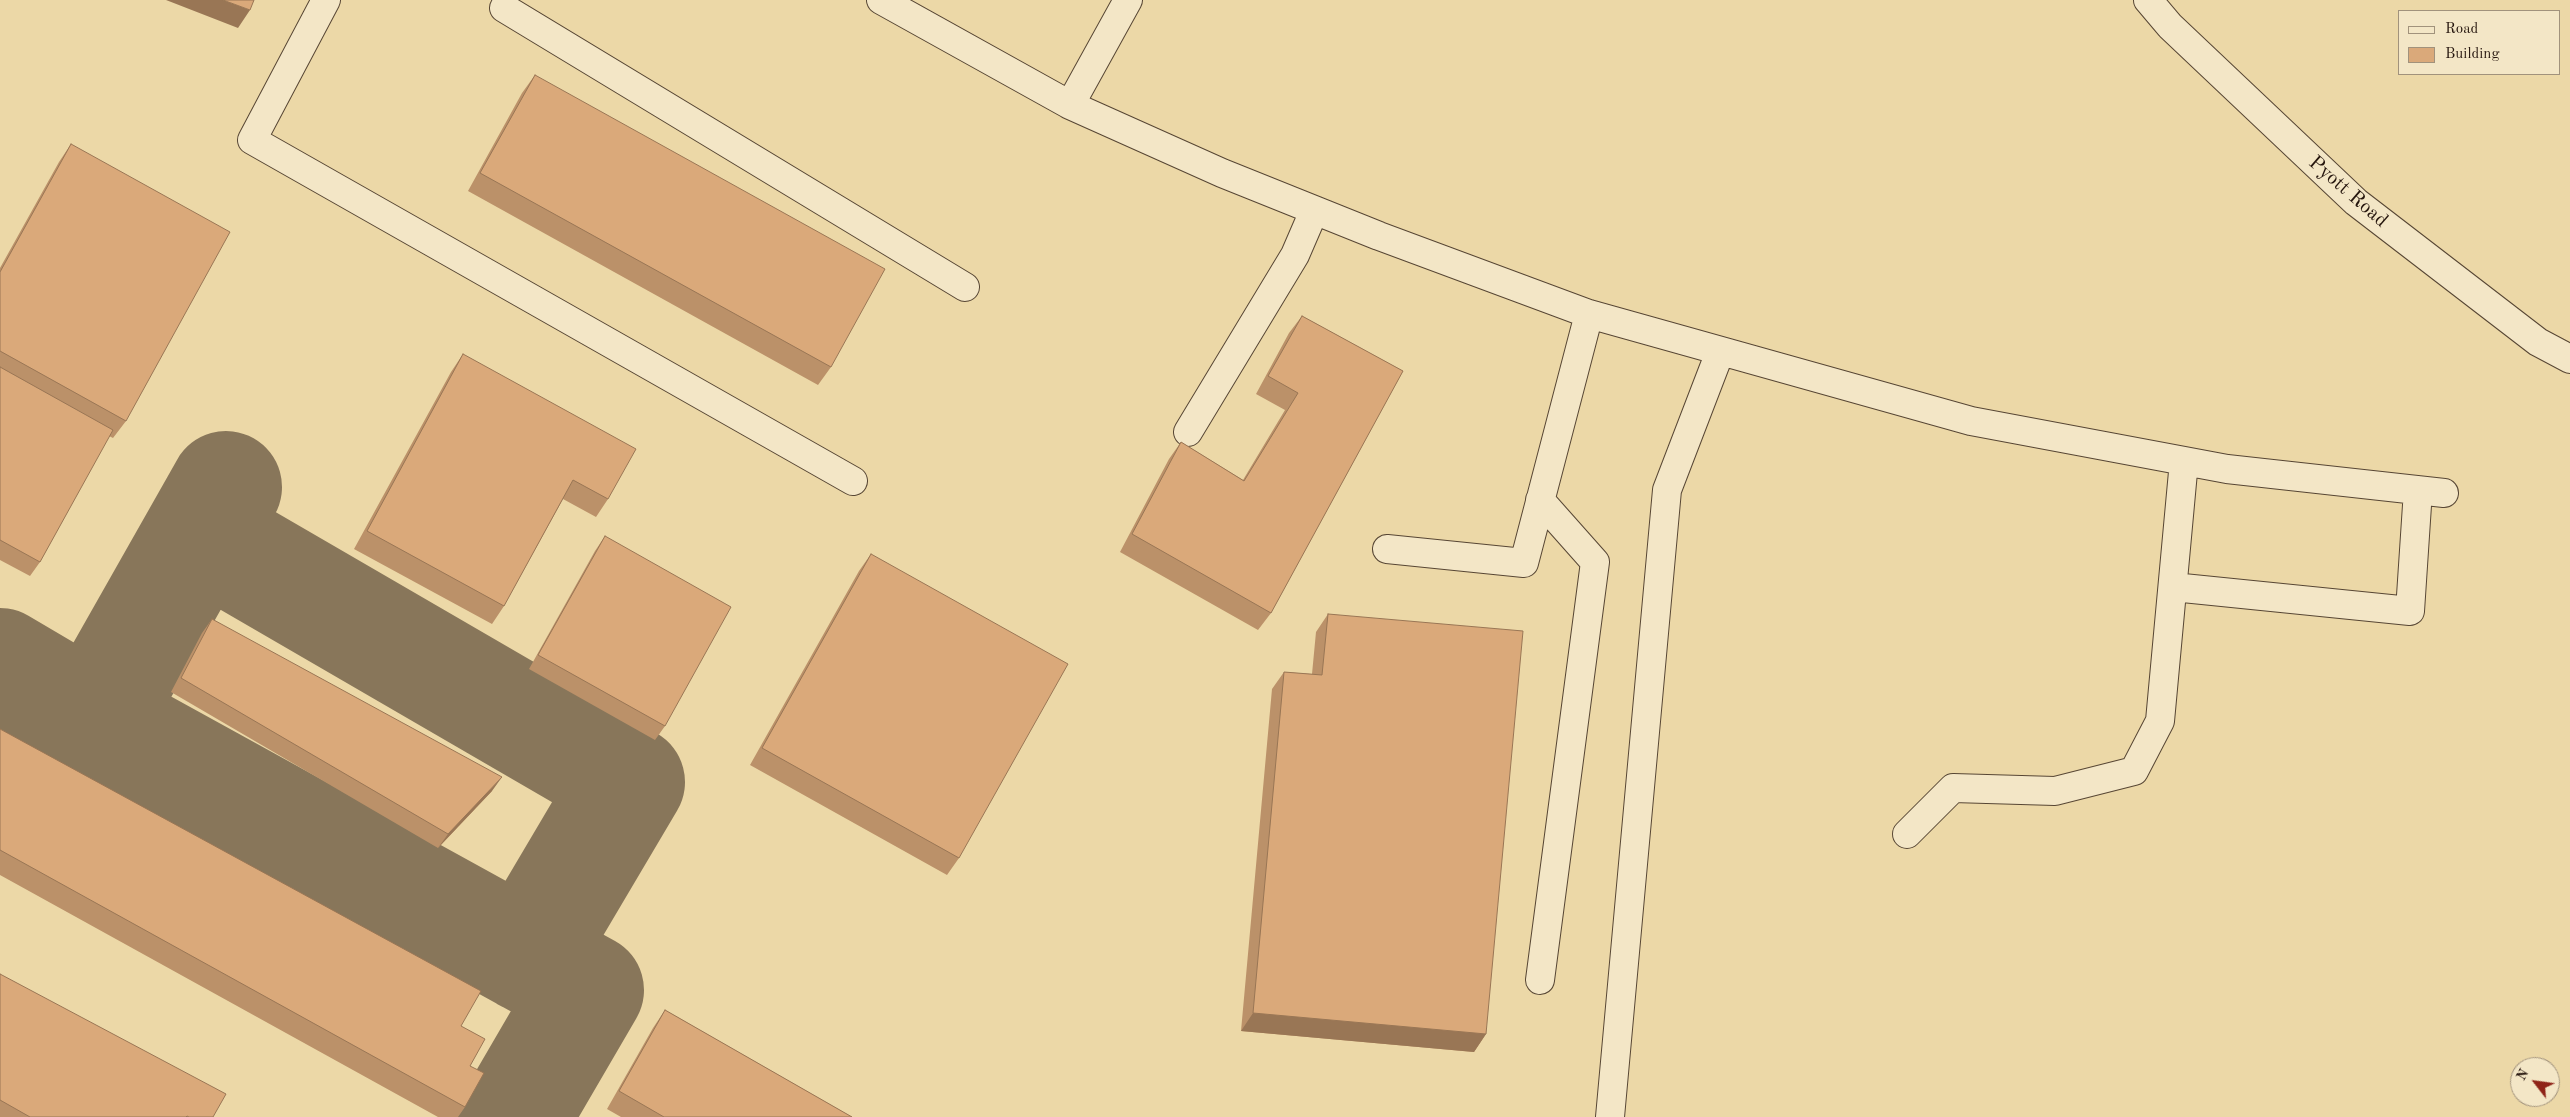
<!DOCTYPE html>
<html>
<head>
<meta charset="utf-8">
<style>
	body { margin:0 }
	#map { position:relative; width:2570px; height:1117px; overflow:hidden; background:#ecd8a7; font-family:"Old Standard TT",serif }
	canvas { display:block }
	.legend { position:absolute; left:2398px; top:10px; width:162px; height:65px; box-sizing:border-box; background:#f3e6c6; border:1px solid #a1927c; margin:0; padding:6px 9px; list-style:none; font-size:15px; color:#25150d }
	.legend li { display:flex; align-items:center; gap:10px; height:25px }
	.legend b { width:25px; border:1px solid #a1927c }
	.north { position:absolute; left:2510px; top:1057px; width:50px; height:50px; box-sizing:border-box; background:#f3e6c6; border:1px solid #a1927c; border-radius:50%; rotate:300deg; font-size:14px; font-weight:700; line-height:20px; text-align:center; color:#25150d }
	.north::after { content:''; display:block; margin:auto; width:18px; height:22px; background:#8f2418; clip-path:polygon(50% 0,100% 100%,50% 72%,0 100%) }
</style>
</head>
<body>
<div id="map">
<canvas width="2570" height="1117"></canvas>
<ul class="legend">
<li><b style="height:6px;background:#f3e6c6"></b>Road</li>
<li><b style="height:14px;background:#daa97a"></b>Building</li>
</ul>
<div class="north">N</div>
</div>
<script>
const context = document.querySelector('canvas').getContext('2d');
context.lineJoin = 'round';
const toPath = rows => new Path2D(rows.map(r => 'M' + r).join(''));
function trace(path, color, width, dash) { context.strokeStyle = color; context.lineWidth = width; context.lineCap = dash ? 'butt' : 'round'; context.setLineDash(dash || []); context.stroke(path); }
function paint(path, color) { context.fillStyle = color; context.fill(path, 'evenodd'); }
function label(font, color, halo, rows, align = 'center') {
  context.font = font + ' "Old Standard TT",serif'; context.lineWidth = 4; context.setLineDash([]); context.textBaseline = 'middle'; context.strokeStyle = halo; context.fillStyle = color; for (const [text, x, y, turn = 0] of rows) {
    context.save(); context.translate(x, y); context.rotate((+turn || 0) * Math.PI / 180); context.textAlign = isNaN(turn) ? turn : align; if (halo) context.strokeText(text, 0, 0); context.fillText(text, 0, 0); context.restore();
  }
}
const taxiway = toPath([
	[200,533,629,782,526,956],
	[0,664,56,697,588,990,514,1117],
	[95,718,226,487]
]);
const minor = toPath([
	[326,0,252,140,853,481],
	[881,0,1070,105,1222,173,1379,236,1589,314,1971,421,2227,469,2444,493],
	[2148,0,2170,26,2356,202,2538,342,2570,359],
	[504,8,965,287],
	[1070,105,1128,0],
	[1188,432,1295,255,1314,211],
	[1387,549,1524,563,1589,314],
	[2173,587,2410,611,2418,490],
	[1907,834,1953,788,2055,791,2134,771,2160,721,2184,461],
	[1540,980,1595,562,1540,500],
	[1610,1117,1667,490,1720,352]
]);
const wall = toPath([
	[535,75,831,367,818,385,468,191,522,93],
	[71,144,126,421,113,438,109,436,40,562,30,576,0,560,0,268,59,162],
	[1302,316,1403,371,1271,613,1258,630,1120,552,1169,459,1181,442,1243,480,1285,410,1256,394,1289,333],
	[463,354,608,499,596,517,563,499,504,606,492,624,354,549,451,372],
	[605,536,665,726,655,740,529,669,595,551],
	[871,554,959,858,947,875,750,765,859,571],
	[1328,614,1486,1034,1474,1052,1241,1031,1272,689,1284,672,1312,674,1316,632],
	[212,619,492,791,438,848,171,692,202,633],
	[0,729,461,1026,470,1066,465,1107,458,1117,438,1117,0,875],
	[0,974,213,1117,0,1117],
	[665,1010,852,1117,621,1117,607,1109,653,1028]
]);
const shadedWall = toPath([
	[166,0,223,0,250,10,238,28],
	[502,777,492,791,438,848,448,834],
	[1253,1013,1486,1034,1474,1052,1241,1031]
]);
const building = toPath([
	[223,0,254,0,250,10,223,0],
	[535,75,885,269,831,367,480,173,535,75],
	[71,144,230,232,126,421,0,351,0,272,71,144],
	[1302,316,1403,371,1271,613,1132,534,1181,442,1244,481,1298,393,1268,376,1302,316],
	[463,354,636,449,608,499,573,480,504,606,367,531,463,354],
	[0,367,113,430,40,562,0,540,0,367],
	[605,536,731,607,665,726,538,655,605,536],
	[871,554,1068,664,959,858,762,748,871,554],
	[1328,614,1523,631,1486,1034,1253,1013,1284,672,1322,675,1328,614],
	[212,619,502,777,448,834,181,678,212,619],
	[0,729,481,991,461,1026,485,1039,470,1066,484,1073,465,1107,0,850,0,729],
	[0,974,226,1094,213,1117,189,1117,187,1116,186,1117,30,1117,0,1100,0,974],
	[665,1010,852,1117,664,1117,619,1091,665,1010]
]);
const streetNames = [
	["Pyott Road",2348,192,41]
];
trace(taxiway, '#88765a', 112);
trace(minor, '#574634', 30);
trace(minor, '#f3e6c6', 28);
paint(wall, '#bb9169');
paint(shadedWall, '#997655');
paint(building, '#daa97a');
trace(building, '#997655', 1);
label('20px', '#25150d', '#f3e6c6', streetNames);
</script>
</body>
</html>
